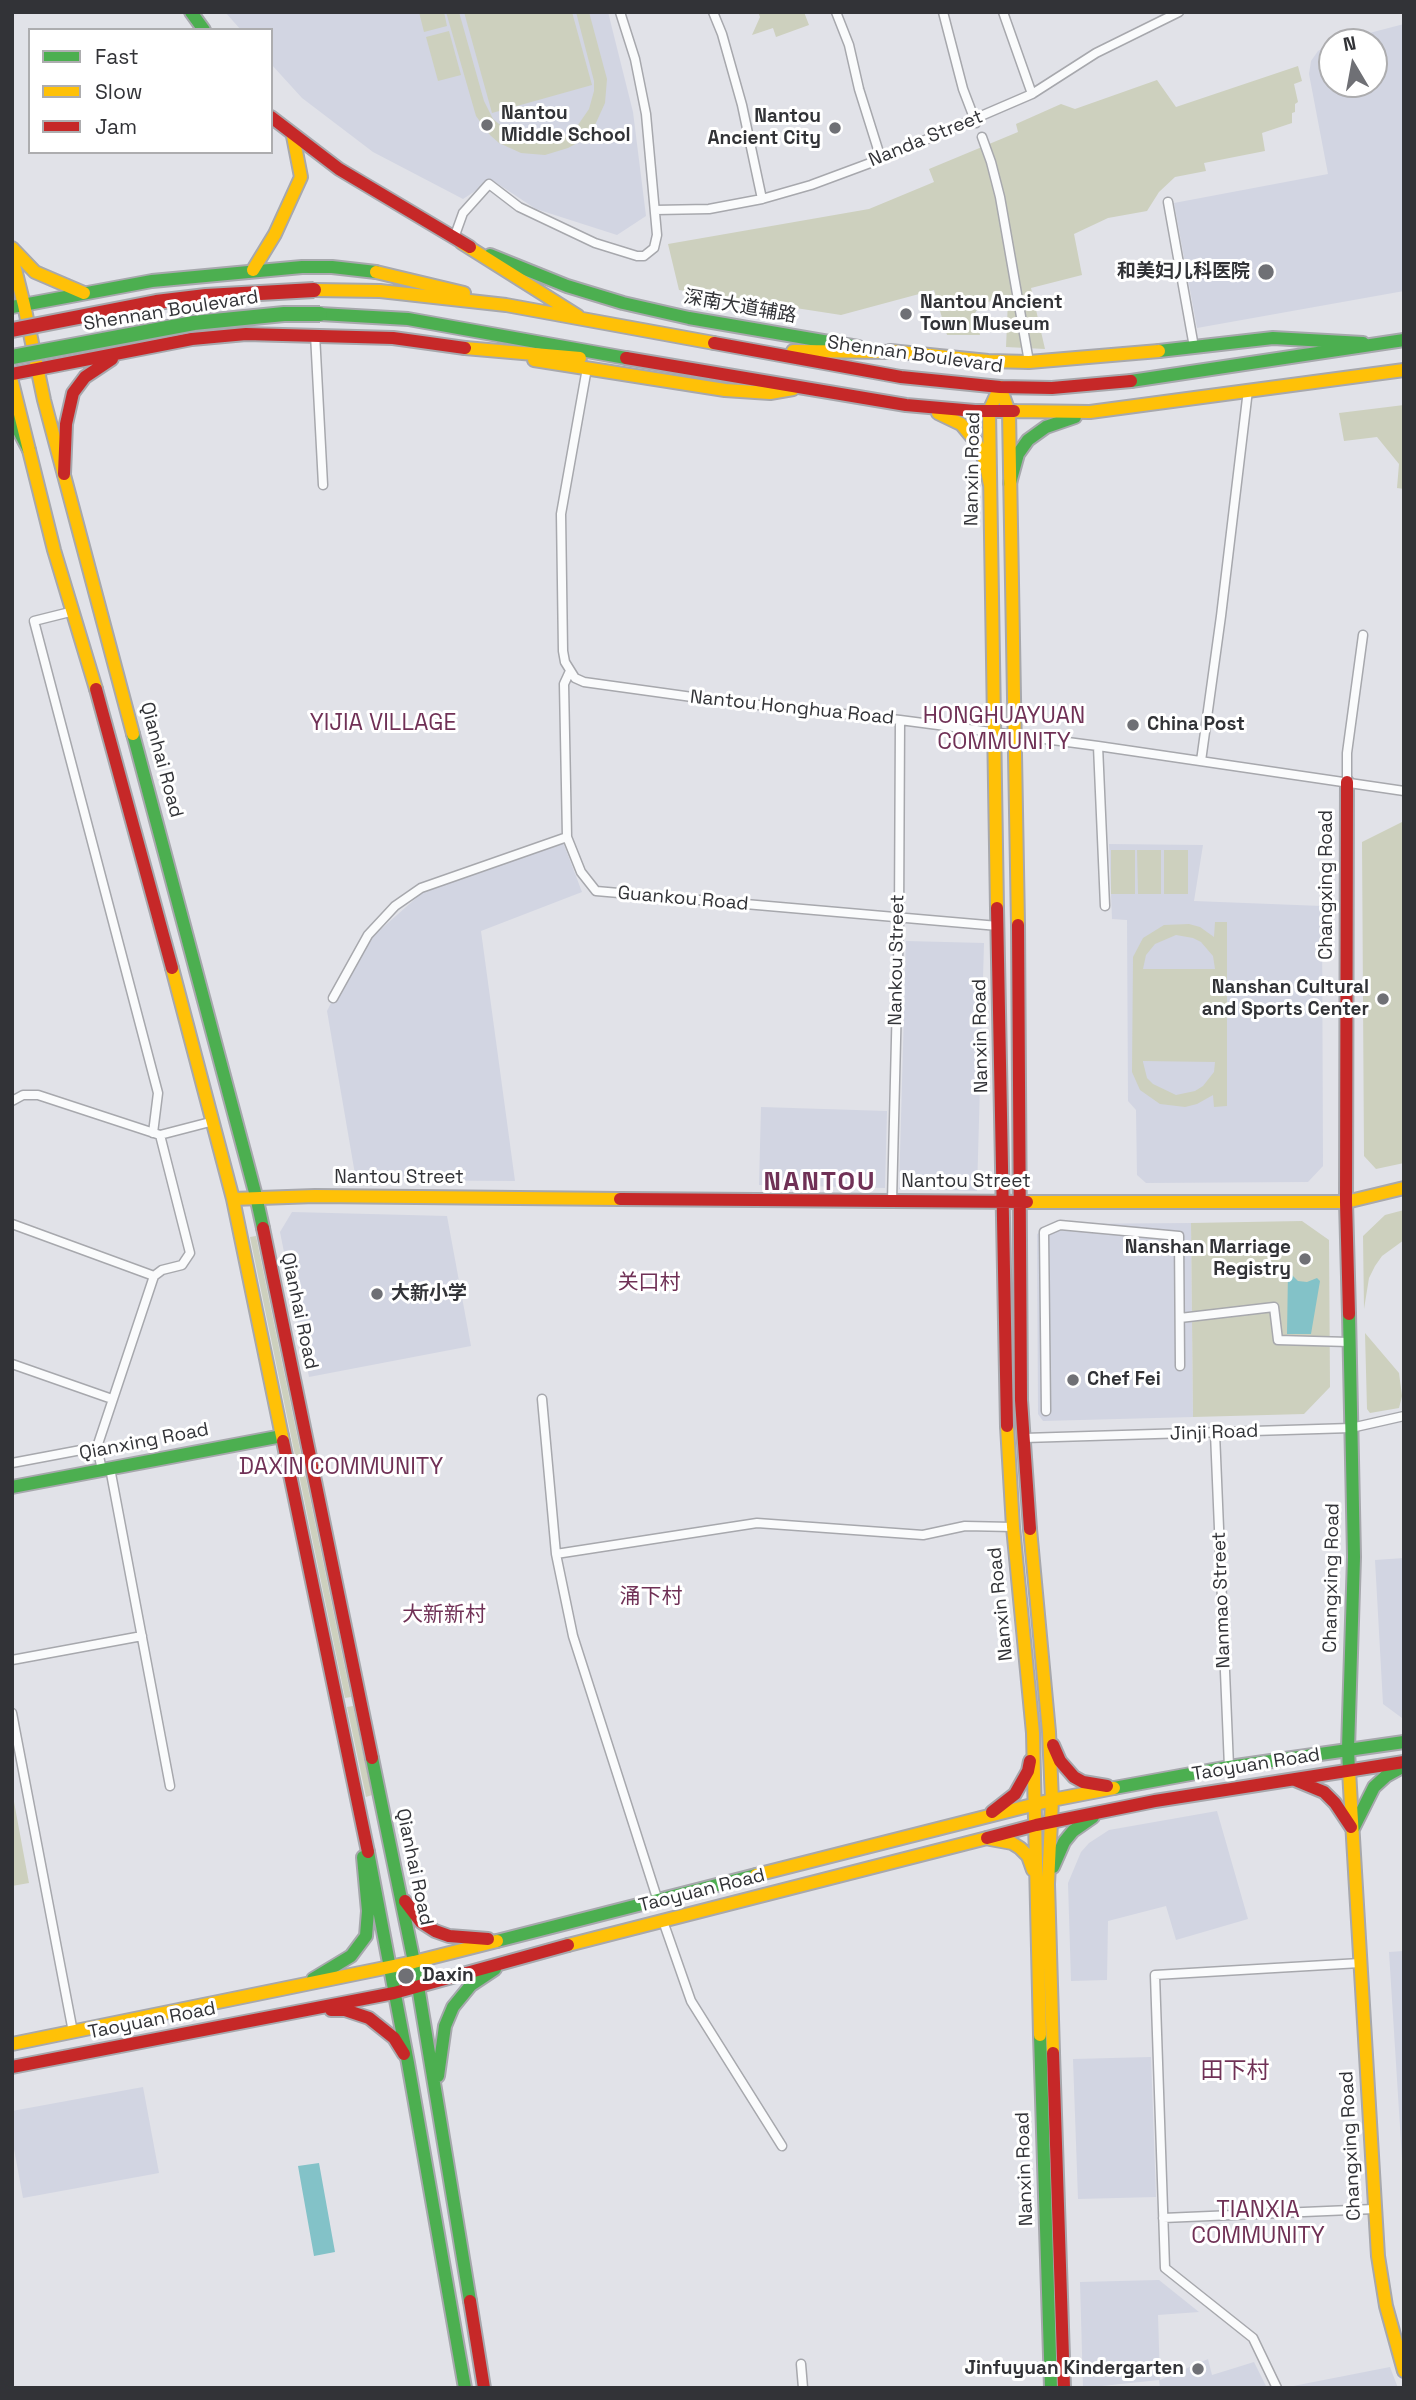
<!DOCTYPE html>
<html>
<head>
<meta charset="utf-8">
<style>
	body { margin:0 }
	#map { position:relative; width:1416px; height:2400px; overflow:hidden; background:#e1e2e8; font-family:"Space Grotesk",sans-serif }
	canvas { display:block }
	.frame { position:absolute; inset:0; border:14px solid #323337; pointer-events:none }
	.legend { position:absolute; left:28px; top:28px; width:245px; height:126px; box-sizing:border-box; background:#fff; border:2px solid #adadaf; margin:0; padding:9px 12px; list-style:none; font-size:21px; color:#323337 }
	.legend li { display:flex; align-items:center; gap:14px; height:35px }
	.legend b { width:35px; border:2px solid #adadaf }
	.north { position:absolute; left:1318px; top:28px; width:70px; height:70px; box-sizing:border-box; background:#fff; border:2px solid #adadaf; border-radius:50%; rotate:350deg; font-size:19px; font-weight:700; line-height:28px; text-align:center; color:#323337 }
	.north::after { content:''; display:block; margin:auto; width:24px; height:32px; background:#6f7075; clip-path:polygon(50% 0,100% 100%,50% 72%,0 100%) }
</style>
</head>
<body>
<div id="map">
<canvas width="1416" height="2400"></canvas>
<div class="frame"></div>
<ul class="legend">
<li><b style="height:9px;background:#4caf50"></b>Fast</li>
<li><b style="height:9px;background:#ffc107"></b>Slow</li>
<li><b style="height:9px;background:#c62828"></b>Jam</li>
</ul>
<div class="north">N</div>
</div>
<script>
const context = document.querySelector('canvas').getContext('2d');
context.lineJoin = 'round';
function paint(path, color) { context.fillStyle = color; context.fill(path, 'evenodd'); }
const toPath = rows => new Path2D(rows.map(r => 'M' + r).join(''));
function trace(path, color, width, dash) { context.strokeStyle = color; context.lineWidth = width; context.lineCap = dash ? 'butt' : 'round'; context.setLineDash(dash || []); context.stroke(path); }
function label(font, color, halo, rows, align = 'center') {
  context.font = font + ' "Space Grotesk","Noto Sans SC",sans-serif'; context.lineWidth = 6; context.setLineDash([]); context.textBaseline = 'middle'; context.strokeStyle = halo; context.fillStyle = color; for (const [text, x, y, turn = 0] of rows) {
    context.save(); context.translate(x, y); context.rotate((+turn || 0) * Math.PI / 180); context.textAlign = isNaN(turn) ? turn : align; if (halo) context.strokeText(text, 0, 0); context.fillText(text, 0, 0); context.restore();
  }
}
const built = toPath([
	[225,12,608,12,633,112,646,216,617,235,536,209,492,180,463,199,373,152,302,98,271,64,271,30,241,30],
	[1404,24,1404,291,1197,328,1174,203,1328,174,1309,74,1311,61,1318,51,1332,43,1332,84,1374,84,1374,42,1335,42],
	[563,842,582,892,481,931,515,1181,356,1180,327,1011,370,924,380,930,423,892],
	[1109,844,1203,845,1194,901,1322,906,1323,1166,1308,1182,1146,1183,1137,1175,1136,1110,1128,1101,1127,920,1112,919],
	[906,941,984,943,977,1191,899,1189],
	[761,1107,887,1111,885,1188,759,1185],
	[292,1212,447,1216,471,1346,309,1377,280,1232],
	[1191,1223,1193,1417,1043,1421,1038,1414,1037,1234,1055,1224],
	[1404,1558,1404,1718,1402,1718,1383,1704,1375,1560],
	[1217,1811,1248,1919,1176,1940,1166,1906,1108,1921,1107,1980,1071,1981,1068,1883,1081,1852,1089,1843,1109,1830],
	[1404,1951,1404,2191,1389,1952],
	[1151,2057,1156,2197,1078,2199,1073,2059],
	[143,2087,159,2173,23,2198,12,2138,12,2111],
	[1159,2280,1199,2312,1158,2315,1160,2380,1208,2359,1212,2375,1254,2362,1267,2388,1160,2388,1159,2380,1083,2388,1080,2282],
	[1390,2367,1398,2388,1288,2387]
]);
const green = toPath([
	[419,12,444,12,447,26,424,32],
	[446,12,459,12,484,101,493,119,515,137,534,142,563,137,578,125,589,109,594,91,594,81,576,12,589,12,607,79,605,103,595,125,579,142,568,148,545,155,521,153,499,143,490,135,476,116],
	[464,12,572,12,592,85,492,113],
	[758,12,804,12,809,25,776,37,773,28,752,35,760,17],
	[449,31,461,75,438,81,426,37],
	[1298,66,1302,81,1294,84,1298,102,1295,104,1295,112,1292,113,1292,123,1262,133,1265,151,1204,163,1206,171,1175,177,1159,192,1147,211,1108,218,1074,234,1082,275,1031,288,1045,349,1006,347,1008,300,999,299,981,304,975,313,980,335,947,335,934,290,841,315,679,290,668,244,869,209,934,182,929,169,1018,132,1016,124,1061,104,1075,109,1157,80,1176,107],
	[1404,405,1404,489,1397,488,1399,464,1377,437,1344,441,1339,413],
	[1404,821,1404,1163,1376,1169,1364,1156,1362,842],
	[1111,850,1135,850,1135,894,1111,894],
	[1137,850,1161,850,1161,894,1138,894],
	[1164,850,1188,850,1188,894,1164,894],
	[1215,922,1227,922,1227,1106,1214,1107,1213,1095,1197,1104,1185,1107,1160,1104,1140,1090,1132,1072,1133,957,1143,938,1164,925,1189,924,1200,927,1214,937],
	[1176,935,1193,938,1201,942,1213,956,1215,969,1143,969,1146,955,1155,944],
	[1143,1062,1143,1061,1215,1062,1214,1072,1203,1086,1195,1091,1176,1095,1153,1084,1147,1078],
	[1404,1210,1404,1240,1382,1256,1375,1266,1369,1278,1364,1309,1363,1236,1385,1215],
	[1302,1221,1329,1240,1330,1387,1304,1414,1193,1417,1191,1223],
	[256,1236,351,1697,345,1698,250,1237],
	[1365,1333,1399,1373,1402,1396,1399,1408,1370,1413,1367,1409],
	[353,1706,372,1795,366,1797,347,1707],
	[12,1791,29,1883,12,1886]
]);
const water = toPath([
	[1288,1271,1298,1281,1307,1282,1317,1278,1320,1281,1311,1334,1287,1334],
	[319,2163,335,2252,314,2256,298,2166]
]);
const street = toPath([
	[713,12,722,34,742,105,762,199],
	[836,12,849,45,859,89,881,159],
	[943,12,963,89,976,123],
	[1003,12,1032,94],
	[982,137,991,162,1000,197,1029,362],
	[1168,202,1194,347],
	[655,210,709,209,762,199,811,185,881,159,1032,94,1096,53,1179,12],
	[454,238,463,213,489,184,519,207,595,243,637,256,644,256,654,248,657,235,646,114,635,59,620,12],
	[315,334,323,485],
	[587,368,561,514,563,651,565,662,575,678,584,682,721,701,900,720,1098,746,1404,791],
	[74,611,34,621,158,1093,153,1133],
	[570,671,564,684,567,837,581,872,596,891,998,926],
	[1098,746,1105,906],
	[1201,761,1221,616,1248,390],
	[1347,782,1347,753,1363,635],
	[333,998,368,935,395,906,421,888,567,837],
	[12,1101,23,1095,38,1095,160,1135,214,1121],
	[892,1201,899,919,900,720],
	[12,1224,154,1276],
	[1180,1318,1274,1307,1278,1340,1349,1342],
	[12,1364,112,1399],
	[542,1399,556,1554,573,1636,658,1901],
	[1046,1411,1044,1232,1060,1225,1179,1236,1180,1366],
	[1215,1433,1229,1767],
	[1024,1438,1351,1428,1404,1416],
	[12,1463,97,1447],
	[110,1468,170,1786],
	[102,1470,97,1447,154,1276,162,1270,182,1265,190,1253,160,1135],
	[556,1554,757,1523,923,1535,965,1526,1013,1527],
	[12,1660,142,1636],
	[12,1713,73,2032],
	[663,1921,691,2001,782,2146],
	[1163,2218,1374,2209],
	[801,2364,803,2388],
	[1277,2388,1253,2338,1165,2268,1155,1975,1360,1963]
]);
const fast = toPath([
	[191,12,204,30],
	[490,255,567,286,623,303,689,318,858,347],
	[12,307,152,281,302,267,332,267,376,272],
	[320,314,408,319,626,358],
	[1159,351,1273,338,1363,343],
	[1131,381,1404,340],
	[12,418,29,450],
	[1010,483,1018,454,1028,440,1046,427,1075,417],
	[133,734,256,1196,263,1228],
	[1349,1314,1354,1557,1348,1749,1349,1771],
	[12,1487,282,1436],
	[372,1758,414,1962,470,2301],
	[1114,1788,1229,1767,1404,1742],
	[1354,1827,1374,1787,1386,1776,1404,1766],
	[368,1852,408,2063,465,2388],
	[1053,1867,1064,1842,1073,1831,1093,1817],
	[497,1941,756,1875],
	[313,1979,351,1956,366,1936,368,1911,363,1857],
	[1040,2035,1051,2388],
	[438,2076,445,2026,453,2007,471,1985,495,1969]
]);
const slow = toPath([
	[462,243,578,316],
	[12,248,35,272,84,293],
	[12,257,24,305],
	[253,270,275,234,301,177,293,136],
	[376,272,464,293],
	[314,290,380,291,506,305,714,343],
	[24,305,44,400,133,734],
	[465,348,580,358],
	[793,351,897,352],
	[890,351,988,361,1029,362,1159,351],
	[534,360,725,390,770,393,793,389],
	[12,382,54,550,96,689],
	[1000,387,1009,412,1018,925],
	[1014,411,1090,412,1404,370],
	[938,413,961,424,976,442,985,461,990,485],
	[997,908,989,411,1000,387],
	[172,968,233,1199,283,1441],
	[233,1199,315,1196,620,1199],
	[1027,1202,1346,1202,1404,1188],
	[1007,1426,1013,1527,1033,1733,1040,2035],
	[1030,1529,1049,1732,1052,1800,1048,1884,1053,2053],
	[1349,1771,1378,2256,1386,2306,1404,2371],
	[990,1839,1012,1843,1020,1848,1028,1856,1033,1870],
	[756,1875,1052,1800,1114,1788],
	[568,1945,987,1838],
	[12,2044,414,1962,497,1941]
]);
const jam = toPath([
	[271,117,339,169,470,247],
	[714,343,901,377,1000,387,1052,388,1131,381],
	[626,358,906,405,975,411,1014,411],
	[12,374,192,339,246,334,393,338,465,348],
	[64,474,66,424,73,393,85,377,112,359],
	[96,689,172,968],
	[1347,782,1346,1202,1349,1314],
	[997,908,1007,1426],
	[1018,925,1021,1400,1030,1529],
	[620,1199,1027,1202],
	[263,1228,372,1758],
	[283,1441,368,1852],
	[1053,1745,1060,1761,1074,1777,1083,1782,1107,1786],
	[1295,1780,1324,1792,1335,1803,1351,1827],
	[992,1812,1015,1794,1028,1771,1030,1761],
	[987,1838,1036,1825,1155,1801,1404,1762],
	[405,1901,421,1922,435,1931,449,1936,488,1939],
	[331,2010,345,2010,369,2018,394,2038,404,2054],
	[1053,2053,1064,2388],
	[12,2067,394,1993,568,1945],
	[470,2301,484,2388]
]);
const fastBridge = toPath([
	[12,357,194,323,284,314,320,314]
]);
const jamBridge = toPath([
	[12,330,156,302,206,296,314,290]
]);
const markers = [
	[487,125,7,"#6f7075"],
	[835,128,7,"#6f7075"],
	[1266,272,9,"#6f7075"],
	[906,314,7,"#6f7075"],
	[1133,725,7,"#6f7075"],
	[1383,999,7,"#6f7075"],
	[1305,1259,7,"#6f7075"],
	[377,1294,7,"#6f7075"],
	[1073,1380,7,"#6f7075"],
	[406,1976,9,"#6f7075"],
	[1198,2369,7,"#6f7075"]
];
const poiNames = [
	["Nantou",501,114],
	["Middle School",501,136],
	["Nantou",821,117,"right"],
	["Ancient City",821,139,"right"],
	["和美妇儿科医院",1250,272,"right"],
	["Nantou Ancient",920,303],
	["Town Museum",920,325],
	["China Post",1147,725],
	["Nanshan Cultural",1369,988,"right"],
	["and Sports Center",1369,1010,"right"],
	["Nanshan Marriage",1291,1248,"right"],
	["Registry",1291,1270,"right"],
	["大新小学",391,1294],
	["Chef Fei",1087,1380],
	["Daxin",422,1976],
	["Jinfuyuan Kindergarten",1184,2369,"right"]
];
const streetNames = [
	["Nanda Street",926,139,-22],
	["深南大道辅路",740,307,10],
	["Shennan Boulevard",171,311,-9],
	["Shennan Boulevard",915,355,8],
	["Nanxin Road",973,469,-89],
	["Nantou Honghua Road",792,708,6],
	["Qianhai Road",161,760,75],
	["Changxing Road",1327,885,-90],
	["Guankou Road",683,899,5],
	["Nankou Street",897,960,-89],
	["Nanxin Road",981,1036,-91],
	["Nantou Street",399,1178],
	["Nantou Street",966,1182],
	["Qianhai Road",299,1311,78],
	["Jinji Road",1214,1433,-2],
	["Qianxing Road",144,1442,-11],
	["Changxing Road",1332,1578,-89],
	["Nanmao Street",1222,1600,-92],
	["Nanxin Road",1001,1604,-96],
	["Taoyuan Road",1256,1765,-9],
	["Qianhai Road",414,1867,78],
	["Taoyuan Road",702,1891,-14],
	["Taoyuan Road",152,2021,-11],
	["Changxing Road",1351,2146,-93],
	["Nanxin Road",1025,2169,-92]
];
const neighbourhoodNames = [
	["关口村",649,1283],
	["涌下村",651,1597],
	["大新新村",444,1615]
];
const quarterNames = [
	["HONGHUAYUAN",1004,717],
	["COMMUNITY",1004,743],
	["YIJIA VILLAGE",383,724],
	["DAXIN COMMUNITY",341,1468],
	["田下村",1235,2072],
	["TIANXIA",1258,2211],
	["COMMUNITY",1258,2237]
];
const districtNames = [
	["NANTOU",820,1183]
];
paint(built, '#d2d5e2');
paint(green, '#cdd0be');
paint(water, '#83c2c8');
trace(street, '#a7a8ad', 11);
trace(fast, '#a7a8ad', 16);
trace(slow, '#a7a8ad', 16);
trace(jam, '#a7a8ad', 16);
trace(street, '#fafbfc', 8);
trace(fast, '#4caf50', 12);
trace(slow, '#ffc107', 12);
trace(jam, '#c62828', 12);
trace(fastBridge, '#a7a8ad', 18, []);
trace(jamBridge, '#a7a8ad', 18, []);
trace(fastBridge, '#4caf50', 14);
trace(jamBridge, '#c62828', 14);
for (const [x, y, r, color] of markers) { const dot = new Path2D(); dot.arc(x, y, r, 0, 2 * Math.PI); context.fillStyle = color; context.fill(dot); trace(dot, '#fff', 2.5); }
label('bold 19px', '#323337', '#fff', poiNames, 'left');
label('19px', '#323337', '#fff', streetNames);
label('21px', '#703156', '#fff', neighbourhoodNames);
label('23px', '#703156', '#fff', quarterNames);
context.letterSpacing = '2px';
label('bold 26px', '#703156', '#fff', districtNames);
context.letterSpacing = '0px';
</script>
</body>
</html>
